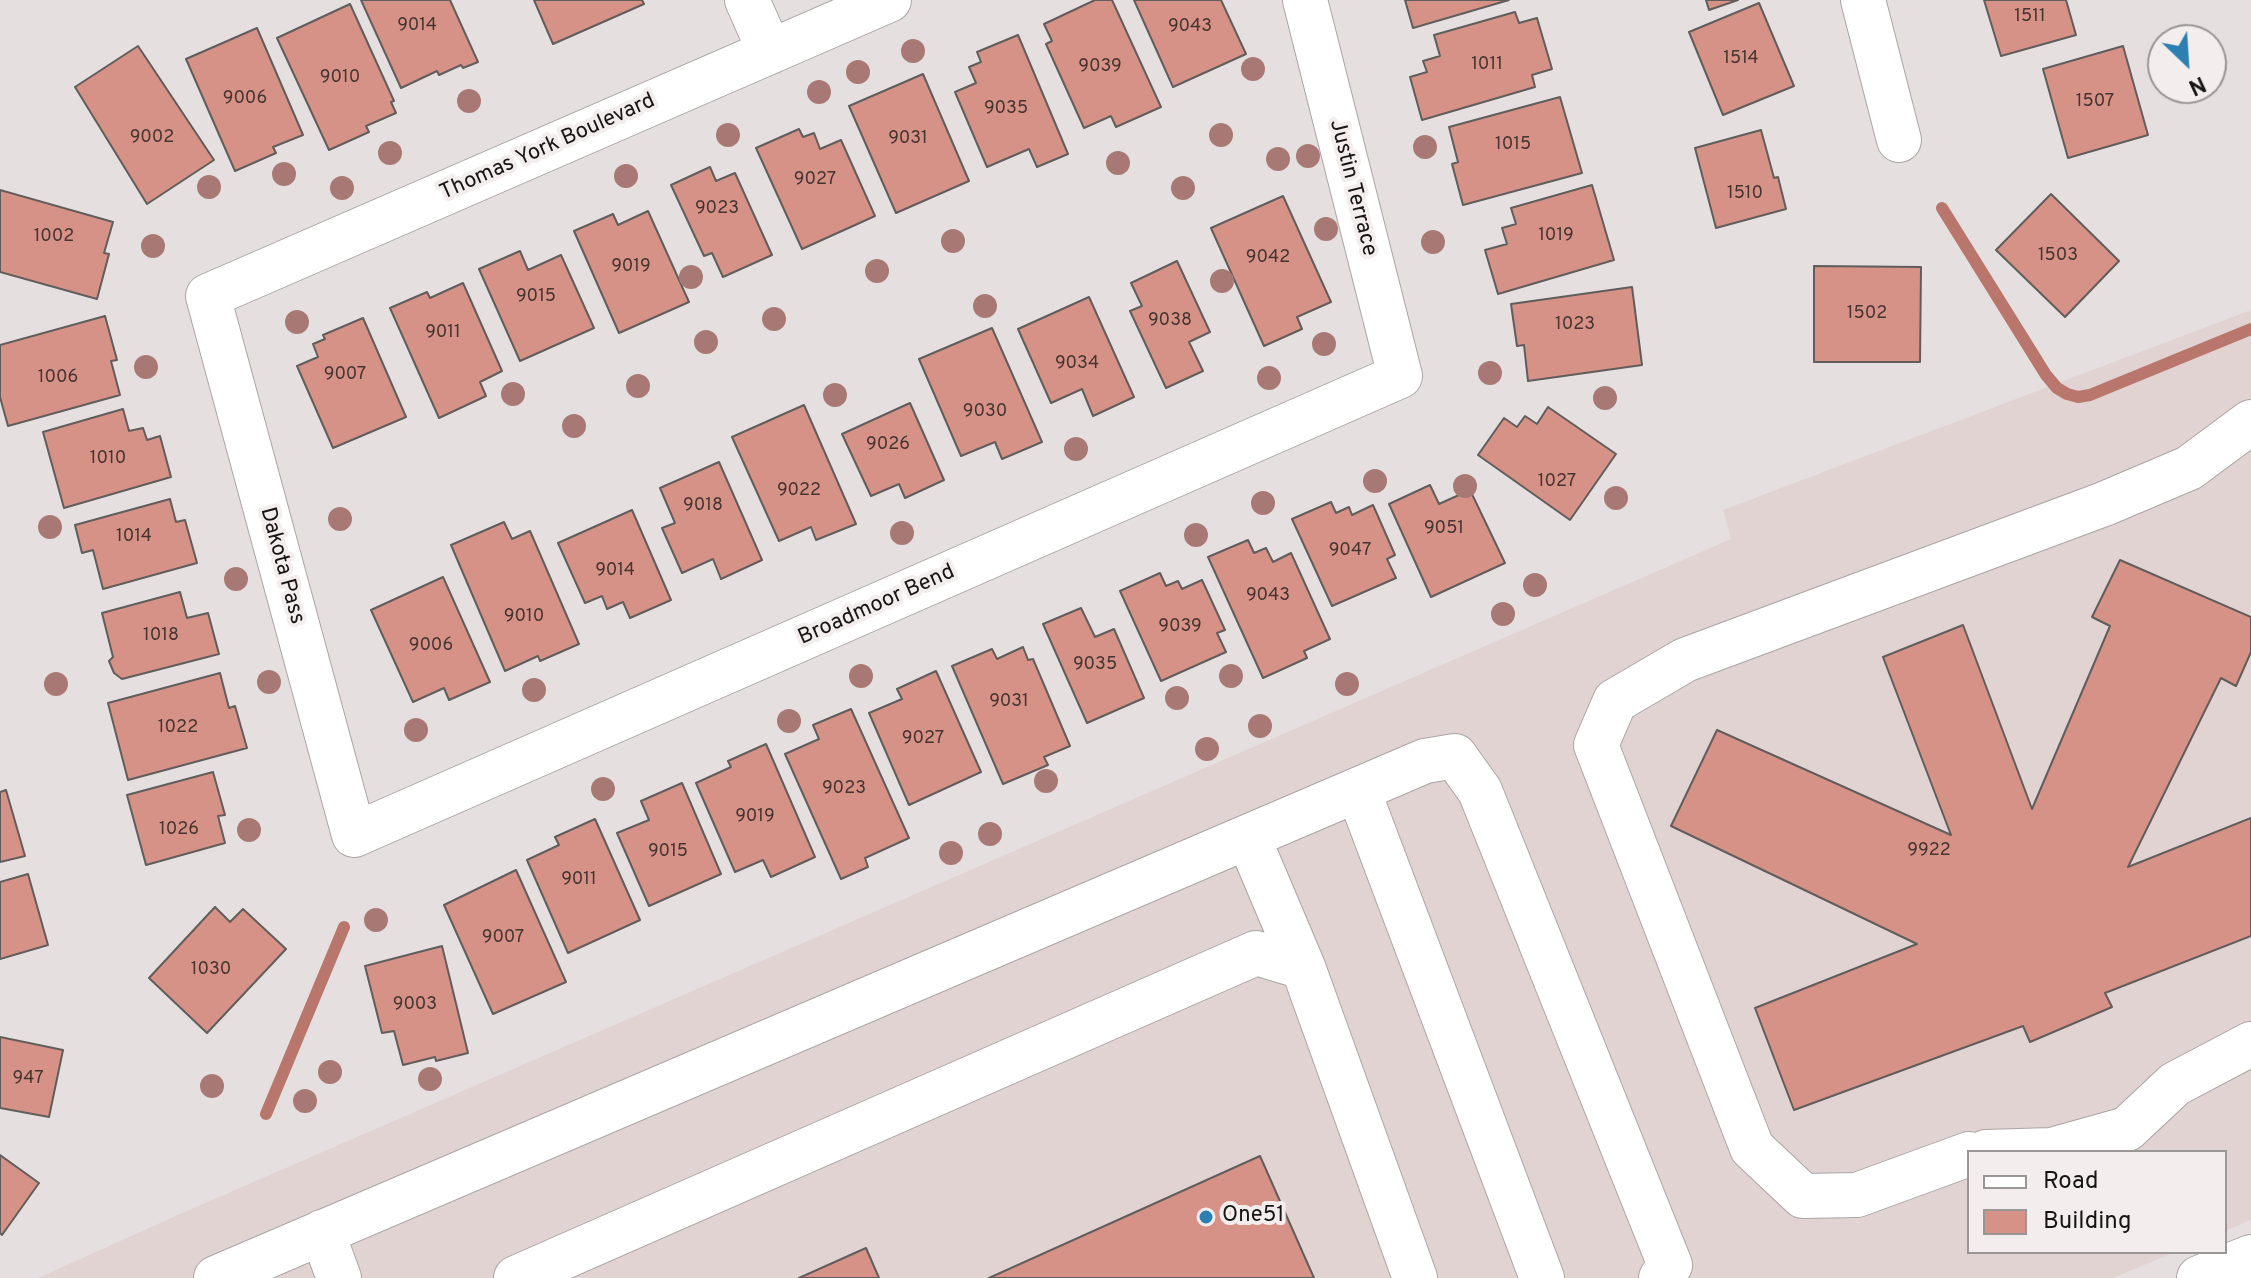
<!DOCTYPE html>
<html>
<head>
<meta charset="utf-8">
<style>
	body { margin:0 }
	#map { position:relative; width:2251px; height:1278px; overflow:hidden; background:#e5e0df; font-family:Overpass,sans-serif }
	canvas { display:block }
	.legend { position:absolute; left:1967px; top:1150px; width:260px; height:104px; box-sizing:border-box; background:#f3eded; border:2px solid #9b9696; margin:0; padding:10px 14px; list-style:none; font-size:24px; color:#161414 }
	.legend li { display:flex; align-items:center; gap:16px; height:40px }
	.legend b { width:40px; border:2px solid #9b9696 }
	.north { position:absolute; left:2147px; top:24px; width:80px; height:80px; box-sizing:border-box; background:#f3eded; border:2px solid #9b9696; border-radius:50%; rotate:155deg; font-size:22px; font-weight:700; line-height:32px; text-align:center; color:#161414 }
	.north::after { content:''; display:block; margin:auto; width:28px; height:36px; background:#2c7fb0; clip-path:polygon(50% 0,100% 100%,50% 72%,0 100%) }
</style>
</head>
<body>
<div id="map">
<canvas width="2251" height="1278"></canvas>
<ul class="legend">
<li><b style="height:10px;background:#fff"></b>Road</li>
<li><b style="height:22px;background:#d79287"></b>Building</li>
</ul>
<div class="north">N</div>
</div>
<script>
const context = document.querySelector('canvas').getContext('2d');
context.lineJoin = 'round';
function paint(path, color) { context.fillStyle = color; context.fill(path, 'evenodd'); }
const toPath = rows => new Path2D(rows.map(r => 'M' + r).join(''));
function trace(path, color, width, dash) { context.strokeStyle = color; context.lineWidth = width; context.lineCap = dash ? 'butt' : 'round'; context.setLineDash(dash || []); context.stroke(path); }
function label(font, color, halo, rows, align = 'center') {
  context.font = font + ' Overpass,sans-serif'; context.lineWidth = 8; context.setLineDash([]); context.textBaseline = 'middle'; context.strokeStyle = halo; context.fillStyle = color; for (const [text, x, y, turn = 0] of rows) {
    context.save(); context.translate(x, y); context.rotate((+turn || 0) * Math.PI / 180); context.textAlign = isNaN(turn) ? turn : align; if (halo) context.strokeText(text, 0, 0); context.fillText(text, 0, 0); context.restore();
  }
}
const built = toPath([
	[2251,310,2251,1220,2225,1231,2225,1152,1969,1152,1969,1252,2175,1252,2113,1278,38,1278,180,1214,1731,539,1723,510]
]);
const stream = toPath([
	[1942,208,2046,375,2057,388,2067,394,2078,397,2090,395,2251,329],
	[266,1114,344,927]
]);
const building = toPath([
	[361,0,450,0,478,62,463,68,461,65,439,75,437,71,401,88,361,0],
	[534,0,642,0,644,4,553,44,534,0],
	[1095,0,1112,0,1161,107,1116,127,1111,116,1084,128,1046,44,1052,41,1044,24,1095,0],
	[1134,0,1221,0,1246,54,1173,87,1134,0],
	[1405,0,1509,0,1413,28,1405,0],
	[1706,0,1738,0,1709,10,1706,0],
	[1984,0,2066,0,2076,35,2001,56,1984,0],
	[1759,3,1794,86,1723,115,1689,32,1759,3],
	[350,4,394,101,391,102,396,113,366,126,369,132,329,150,277,38,350,4],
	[1515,12,1519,23,1537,18,1552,69,1532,75,1535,87,1422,120,1410,77,1427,72,1423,61,1440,56,1434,35,1515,12],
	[257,28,303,135,273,147,276,153,235,171,186,59,257,28],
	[1018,35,1068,154,1037,167,1029,149,987,167,955,92,976,83,969,67,981,62,977,52,1018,35],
	[138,46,214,160,147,204,75,87,138,46],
	[2123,46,2148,135,2068,158,2043,69,2123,46],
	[923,74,969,181,896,213,849,106,923,74],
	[1560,97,1582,173,1463,205,1452,164,1458,162,1449,127,1560,97],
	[799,129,803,137,814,133,820,149,841,140,875,216,802,249,756,148,799,129],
	[1761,130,1774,178,1778,177,1786,209,1716,228,1695,148,1761,130],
	[710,167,716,181,735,173,772,255,723,277,712,253,704,256,671,185,710,167],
	[1592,185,1614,260,1498,294,1485,250,1507,244,1502,228,1516,224,1511,208,1592,185],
	[0,190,113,222,104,253,109,254,97,299,0,272,0,190],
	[2051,194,2119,261,2065,317,1996,250,2051,194],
	[1283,196,1331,302,1297,317,1302,329,1264,346,1211,228,1283,196],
	[648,211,689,302,619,333,574,231,613,214,618,225,648,211],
	[520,251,528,270,561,255,594,328,520,361,479,269,520,251],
	[1177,261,1210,332,1189,342,1203,371,1166,388,1130,311,1142,306,1131,283,1177,261],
	[1814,266,1921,267,1920,362,1814,362,1814,266],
	[463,283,502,371,480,382,486,396,439,418,390,308,427,292,430,298,463,283],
	[1632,287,1642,365,1528,381,1524,345,1517,346,1511,304,1632,287],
	[1089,297,1134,397,1093,416,1082,389,1051,403,1018,329,1089,297],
	[105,316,117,360,111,361,120,395,8,426,0,397,0,345,105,316],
	[363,318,406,417,333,448,297,366,318,357,313,344,325,339,323,335,363,318],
	[992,328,1042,442,1002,459,995,442,961,456,919,359,992,328],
	[910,403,944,480,905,498,899,484,871,496,842,434,910,403],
	[804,405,856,524,816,540,811,527,779,541,732,437,804,405],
	[1548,407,1616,454,1570,520,1478,455,1504,418,1517,427,1525,416,1537,424,1548,407],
	[123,409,129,431,143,428,147,440,160,436,171,477,64,508,43,432,123,409],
	[719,462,762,560,721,579,713,559,682,573,662,528,675,523,660,488,719,462],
	[1430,485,1439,504,1470,490,1505,563,1431,597,1389,504,1430,485],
	[170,499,176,522,185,520,197,563,103,589,93,550,82,553,75,525,170,499],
	[1331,502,1336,513,1349,507,1352,515,1373,505,1395,555,1387,559,1396,578,1332,606,1292,519,1331,502],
	[632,510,671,600,630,618,623,602,607,609,602,596,585,603,558,543,632,510],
	[504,522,512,539,530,531,579,644,540,661,538,656,505,671,451,545,504,522],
	[1248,540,1254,553,1266,548,1273,562,1291,553,1330,639,1304,651,1307,658,1263,678,1208,557,1248,540],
	[2120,560,2251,617,2251,652,2236,686,2221,678,2128,867,2251,818,2251,936,2105,993,2112,1007,2030,1042,2023,1026,1794,1110,1755,1008,1917,944,1671,826,1717,730,1951,835,1883,657,1963,625,2032,809,2110,626,2092,617,2120,560],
	[1160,573,1166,586,1178,581,1182,589,1202,580,1225,630,1217,633,1226,652,1161,681,1120,591,1160,573],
	[443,577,490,682,449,700,444,688,413,702,371,610,443,577],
	[180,592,187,618,208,613,219,654,122,679,114,673,109,661,113,657,102,613,180,592],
	[1081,608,1095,637,1114,629,1144,698,1087,723,1043,624,1081,608],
	[1023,647,1028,660,1033,659,1070,746,1044,757,1048,765,1003,784,952,666,992,649,997,659,1023,647],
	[936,671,981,772,909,805,869,713,902,699,897,689,936,671],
	[220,673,229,708,235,706,247,748,128,780,108,703,220,673],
	[851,709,909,838,865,858,868,867,841,879,785,754,819,739,813,725,851,709],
	[766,744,815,857,771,877,763,860,735,872,696,783,731,767,728,761,766,744],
	[213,772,225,815,218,816,225,843,146,865,127,795,213,772],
	[682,783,721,874,649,906,617,833,649,820,641,801,682,783],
	[6,790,25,856,0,862,0,792,6,790],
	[595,819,640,920,568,953,527,860,559,845,555,837,595,819],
	[516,870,566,982,493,1014,444,905,516,870],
	[28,874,48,945,0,959,0,882,28,874],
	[215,907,230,922,243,909,286,949,207,1033,149,978,215,907],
	[442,946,468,1053,436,1061,435,1057,403,1065,394,1031,382,1033,365,966,442,946],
	[0,1037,63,1050,49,1117,0,1108,0,1037],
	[0,1155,39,1183,2,1235,0,1233,0,1155],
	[1260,1156,1314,1278,989,1278,1260,1156],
	[866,1248,879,1278,799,1278,866,1248]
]);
const minor = toPath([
	[747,0,770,52],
	[889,0,208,296,354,835,1400,376,1305,0],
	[1863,0,1899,140],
	[1358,790,1542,1278],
	[1248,837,1303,967],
	[1986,1152,2052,1150,2127,1129,2175,1084,2251,1044],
	[1969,1154,1857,1195,1803,1196,1752,1148,1596,745,1615,701,1685,660,2104,504,2189,468,2251,422],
	[322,1232,339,1278],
	[216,1278,1425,761,1455,756,1480,791,1670,1265,1661,1278],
	[516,1278,1256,953,1303,967,1415,1278]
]);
const major = toPath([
	[2199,1278,2251,1257]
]);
const highway = toPath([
	[2210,1278,2223,1268]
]);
const trees = [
	[913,51],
	[1253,69],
	[858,72],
	[819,92],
	[469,101],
	[728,135],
	[1221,135],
	[1425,147],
	[390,153],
	[1308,156],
	[1278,159],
	[1118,163],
	[284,174],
	[626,176],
	[209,187],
	[342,188],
	[1183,188],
	[1326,229],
	[953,241],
	[1433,242],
	[153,246],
	[877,271],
	[691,277],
	[1222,281],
	[985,306],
	[774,319],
	[297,322],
	[706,342],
	[1324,344],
	[146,367],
	[1490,373],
	[1269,378],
	[638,386],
	[513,394],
	[835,395],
	[1605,398],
	[574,426],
	[1076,449],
	[1375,481],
	[1465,486],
	[1616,498],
	[1263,503],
	[340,519],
	[50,527],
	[902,533],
	[1196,535],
	[236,579],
	[1535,585],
	[1503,614],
	[861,676],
	[1231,676],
	[269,682],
	[56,684],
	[1347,684],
	[534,690],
	[1177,698],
	[789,721],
	[1260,726],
	[416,730],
	[1207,749],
	[1046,781],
	[603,789],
	[249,830],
	[990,834],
	[951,853],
	[376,920],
	[330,1072],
	[430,1079],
	[212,1086],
	[305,1101]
];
const markers = [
	[1206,1217,8,"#2c7fb0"]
];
const numberNames = [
	["1511",2030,17],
	["9014",417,26],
	["9043",1190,27],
	["1514",1741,59],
	["1011",1487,65],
	["9039",1100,67],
	["9010",340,78],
	["9006",245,99],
	["1507",2095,102],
	["9035",1006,109],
	["9002",152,138],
	["9031",908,139],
	["1015",1513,145],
	["9027",815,180],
	["1510",1745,194],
	["9023",717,209],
	["1019",1556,236],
	["1002",54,237],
	["1503",2058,256],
	["9042",1268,258],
	["9019",631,267],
	["9015",536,297],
	["1502",1867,314],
	["9038",1170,321],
	["1023",1575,325],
	["9011",443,333],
	["9034",1077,364],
	["9007",345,375],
	["1006",58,378],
	["9030",985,412],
	["9026",888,445],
	["1010",108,459],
	["1027",1557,482],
	["9022",799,491],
	["9018",703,506],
	["9051",1444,529],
	["1014",134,537],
	["9047",1350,551],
	["9014",615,571],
	["9043",1268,596],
	["9010",524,617],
	["9039",1180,627],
	["1018",161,636],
	["9006",431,646],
	["9035",1095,665],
	["9031",1009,702],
	["1022",178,728],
	["9027",923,739],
	["9023",844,789],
	["9019",755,817],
	["1026",179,830],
	["9922",1929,851],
	["9015",668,852],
	["9011",579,880],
	["9007",503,938],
	["1030",211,970],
	["9003",415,1005],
	["947",28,1079]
];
const streetNames = [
	["Thomas York Boulevard",548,148,-24],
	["Justin Terrace",1352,188,76],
	["Dakota Pass",281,566,75],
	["Broadmoor Bend",877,606,-24]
];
const poiNames = [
	["One51",1222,1217]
];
paint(built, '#e1d3d1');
trace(stream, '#b9766c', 12);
paint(building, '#d79287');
trace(building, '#615d5c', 2);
trace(minor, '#aaa5a4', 46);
trace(major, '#aaa5a4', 46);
trace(highway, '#aaa5a4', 46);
trace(minor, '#fff', 44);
trace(major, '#fff', 44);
trace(highway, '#fff', 44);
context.fillStyle = '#a87974';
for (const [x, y] of trees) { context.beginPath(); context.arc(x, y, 12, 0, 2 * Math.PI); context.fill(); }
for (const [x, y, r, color] of markers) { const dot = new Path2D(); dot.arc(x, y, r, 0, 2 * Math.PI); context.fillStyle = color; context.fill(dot); trace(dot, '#f3eded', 3); }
label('18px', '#463431', null, numberNames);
label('22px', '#161414', '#f3eded', streetNames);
label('22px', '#161414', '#f3eded', poiNames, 'left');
</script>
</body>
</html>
